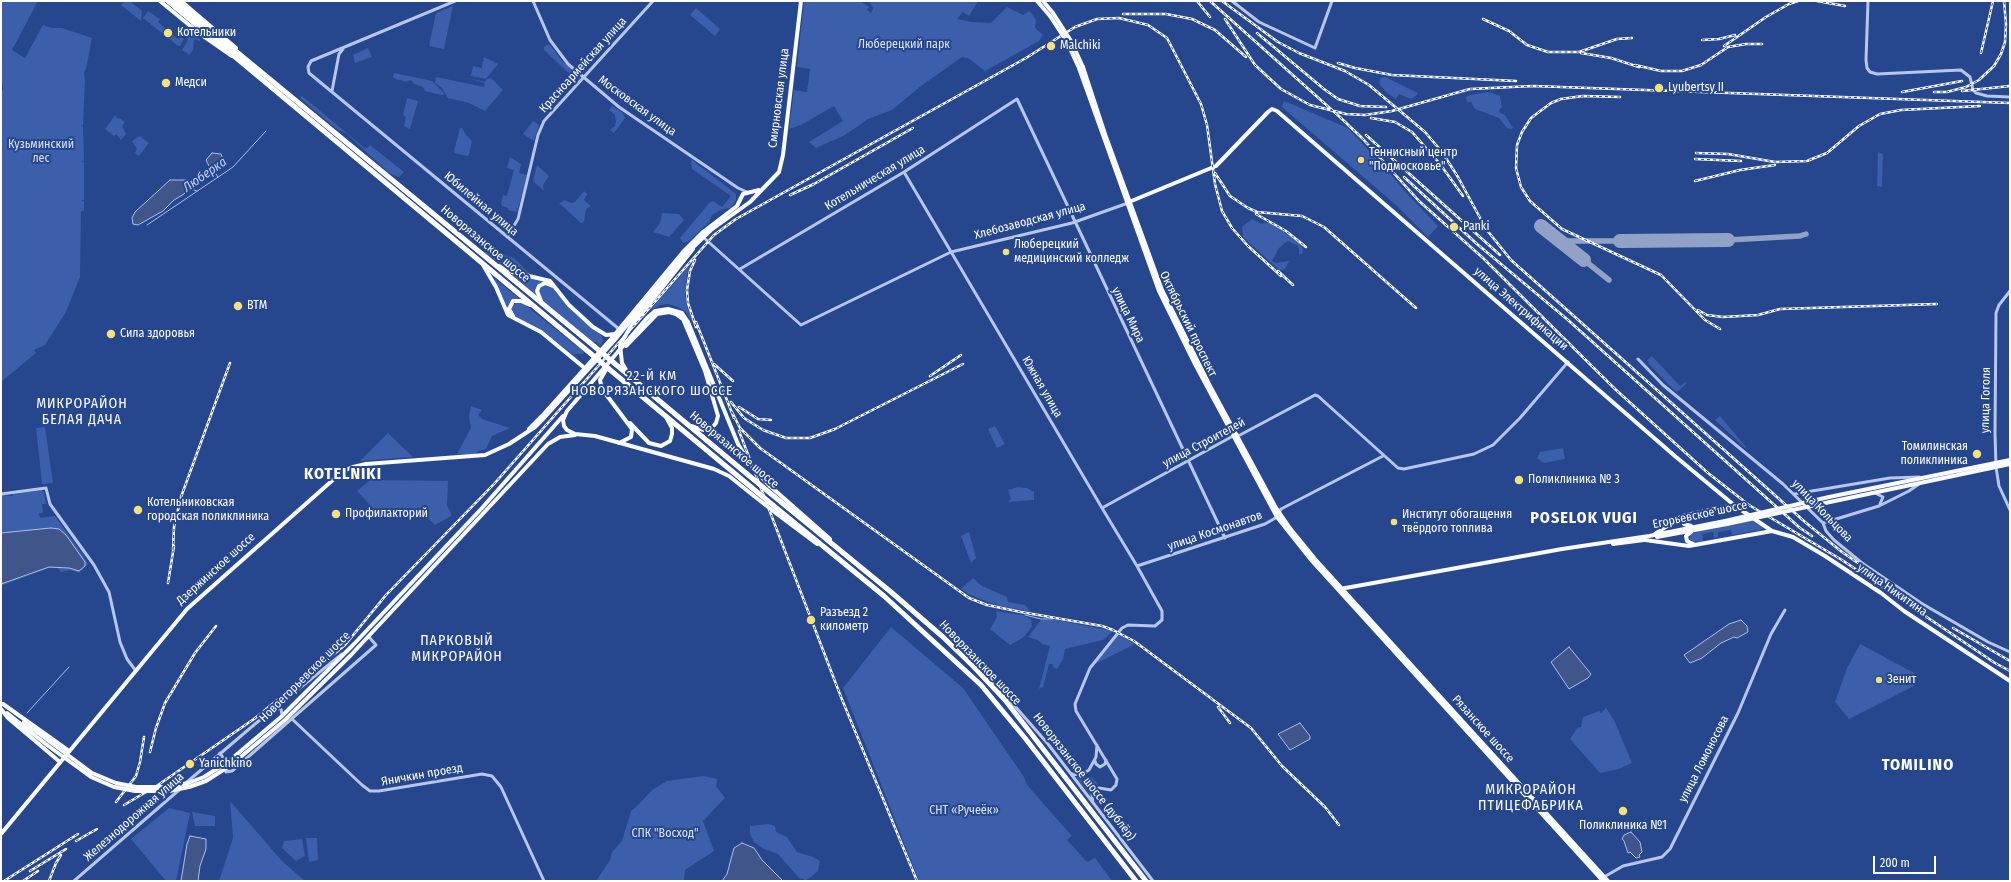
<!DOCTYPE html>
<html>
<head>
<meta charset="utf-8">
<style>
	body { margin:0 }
	#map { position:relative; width:2011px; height:882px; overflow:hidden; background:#26468d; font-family:"Fira Sans Condensed",sans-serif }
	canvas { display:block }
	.frame { position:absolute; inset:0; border:2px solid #fff; pointer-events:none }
	.scale { position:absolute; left:1873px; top:856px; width:63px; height:18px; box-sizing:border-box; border:2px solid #fff; border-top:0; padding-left:5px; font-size:12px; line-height:14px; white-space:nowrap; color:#fff; -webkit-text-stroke:3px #26468d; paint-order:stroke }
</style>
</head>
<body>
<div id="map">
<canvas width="2011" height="882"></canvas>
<div class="frame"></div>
<div class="scale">200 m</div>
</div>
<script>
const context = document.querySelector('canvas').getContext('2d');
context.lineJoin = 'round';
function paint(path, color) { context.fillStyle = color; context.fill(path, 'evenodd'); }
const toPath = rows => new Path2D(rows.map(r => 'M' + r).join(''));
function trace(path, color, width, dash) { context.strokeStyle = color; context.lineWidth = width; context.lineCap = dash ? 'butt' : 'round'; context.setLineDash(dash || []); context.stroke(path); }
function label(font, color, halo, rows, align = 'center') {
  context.font = font + ' "Fira Sans Condensed",sans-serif'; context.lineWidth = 4; context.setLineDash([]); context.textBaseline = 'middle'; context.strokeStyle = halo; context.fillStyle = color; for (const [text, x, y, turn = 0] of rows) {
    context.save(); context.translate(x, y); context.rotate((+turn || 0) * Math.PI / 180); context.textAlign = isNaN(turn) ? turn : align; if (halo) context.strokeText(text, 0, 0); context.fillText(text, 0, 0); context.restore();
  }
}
const green = toPath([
	[1,1,38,1,12,50,25,58,43,25,51,28,62,28,92,38,86,69,84,73,85,81,83,81,85,81,83,125,81,125,83,126,84,161,81,162,84,162,84,200,81,201,84,201,84,211,81,211,80,277,66,312,45,345,34,350,36,353,1,382,1,89,3,91,3,87,1,77],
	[125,1,133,1,132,3,142,11,141,21,121,5],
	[804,1,861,1,869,7,867,10,871,13,873,8,869,1,978,1,969,16,963,12,957,19,971,22,991,23,1007,7,1023,15,1029,11,1031,13,1036,20,1035,28,1043,35,1039,41,985,71,968,58,962,57,921,86,892,110,868,119,845,135,816,148,809,142,843,121,834,106,801,125,789,129,794,90,807,92,810,69,797,67],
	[453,6,444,49,429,46,436,13],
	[696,8,720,29,715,36,690,15],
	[148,11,160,19,158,22,178,39,181,36,184,39,180,46,178,46,143,18],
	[183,26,200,39,200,41,194,39,193,50,189,55,182,50,188,40,181,32],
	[548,44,551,46,562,61,578,74,580,79,576,80,544,50,544,47],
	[368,48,372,57,355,63,353,55],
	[484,57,498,64,486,79,471,76,473,66,481,68,481,70,483,61,485,61,483,60],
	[394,73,432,81,445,94,441,95,425,91,423,87,414,84,411,80,406,82,396,79,393,77],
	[436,77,484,87,485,83,464,77,485,82,487,79,491,78,503,90,485,111,469,103,448,98,442,88,435,83],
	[1385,77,1418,93,1416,96,1411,99,1399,94,1396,99,1387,93,1379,84,1381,78],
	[1489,92,1500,96,1502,107,1499,110,1499,112,1505,115,1513,128,1511,129,1507,128,1499,118,1475,109,1471,102,1467,102,1466,97,1470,95],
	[302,96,366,149,370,145,404,172,399,177,389,173,346,133,338,130,300,98],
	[407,98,418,101,410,129,404,126,406,117,403,115],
	[1284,101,1348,128,1395,179,1407,194,1438,226,1428,237,1396,205,1282,107],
	[612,106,622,112,625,118,614,133,610,130,615,126,616,122,615,115,609,110],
	[115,115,118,119,119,118,125,122,122,126,126,134,121,140,116,134,114,136,105,129,111,121,113,122,111,121],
	[533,121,539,125,534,141,523,134],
	[460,128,462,128,466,135,472,141,469,155,467,156,455,153,454,151],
	[140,136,145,140,138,148,145,140,149,143,139,156,135,153,137,149,132,141],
	[1878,152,1883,154,1882,187,1877,186],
	[510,157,521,164,519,173,527,175,517,212,508,210,508,208,502,206,501,204,503,195,507,196,514,170,507,168],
	[692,160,736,194,736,200,730,208,720,210,712,215,709,222,689,241,683,243,680,238,710,202,713,201,722,207,731,196,692,169,691,161],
	[537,165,549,176,543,185,544,191,533,181],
	[584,191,587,194,584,200,591,206,586,209,584,222,581,223,559,203,565,200,571,203,575,202],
	[662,213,679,214,684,220,669,237,653,232,660,223],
	[1252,219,1261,224,1268,222,1285,232,1301,244,1303,251,1302,254,1299,254,1299,248,1297,245,1288,241,1285,243,1279,248,1272,261,1276,263,1289,261,1285,269,1279,270,1243,237,1242,227],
	[490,251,514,258,531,275,507,269,484,252],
	[691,264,687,274,685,293,686,303,693,324,685,311,678,307,668,304,660,305,649,311],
	[508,273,509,273,546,281,538,285,536,295],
	[492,277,519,298,510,302,508,310],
	[545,284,550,285,574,313,602,336,603,341,600,346,596,342,592,342,541,299,538,295,539,288],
	[516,302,524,304,584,352,583,354,574,354,579,359,542,331,514,316,510,308],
	[1652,356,1679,385,1681,386,1685,382,1686,384,1677,392,1672,388,1648,363,1649,362,1647,360],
	[471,406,482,410,478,415,482,419,510,428,492,436,486,449,478,451,476,454,457,454,471,428,469,416],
	[1720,416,1746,447,1745,448,1715,420],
	[995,426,1005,444,997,448,988,429],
	[45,427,53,483,42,484,36,428],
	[388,433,413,457,360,461],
	[1563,448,1565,459,1545,463,1542,462,1537,458,1540,452],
	[370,480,448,481,447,506,451,513,451,516,435,525,419,509,387,508,379,515,357,491],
	[1018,487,1027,488,1034,492,1034,500,1007,502,1011,499,1008,490],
	[42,490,44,492,46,504,42,504,43,513,39,513,40,518,55,516,83,555,88,564,79,573,70,570,61,572,57,568,49,568,1,586,1,495,13,496,13,494],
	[1755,520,1763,526,1761,530,1732,535,1731,530,1718,532,1718,537,1714,538,1713,532,1702,534,1703,541,1694,542,1689,539,1692,533],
	[969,532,976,558,971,563,961,536],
	[973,578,982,586,1007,597,1008,602,1025,605,1031,612,996,605,996,602,995,605,968,594,961,589],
	[996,611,1023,615,1031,619,1032,626,1024,637,1010,645,990,629,997,617],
	[1041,620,1057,620,1113,631,1103,640,1065,649,1063,659,1057,669,1053,667,1053,664,1049,664,1043,687,1039,689,1050,646,1042,644,1038,640,1028,637],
	[891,627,963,688,1024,777,1027,785,1072,836,1067,840,1087,862,1095,858,1112,881,919,881,843,688],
	[1119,634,1135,644,1095,664,1095,663],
	[1860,644,1916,674,1914,686,1849,719,1835,702,1847,668],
	[1606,708,1614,720,1632,763,1619,769,1600,773,1570,739,1577,728,1581,727,1583,717,1599,711,1601,713],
	[703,776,717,779,716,786,725,798,703,821,714,851,685,870,684,881,596,881,610,860,612,852,622,841,631,811,639,804,652,790,667,781],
	[1076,777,1091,777,1094,779,1097,784,1091,796],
	[230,801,282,861,305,881,219,881,233,838],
	[169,808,190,813,176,881,166,881,131,839],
	[192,812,215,816,215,826,195,826],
	[768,824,775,826,776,832,787,837,797,852,813,857,820,861,818,871,811,877,806,880,799,878,778,854,764,849,754,842,750,834,750,826],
	[306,838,317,838,318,860,309,862],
	[302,839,305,856,296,861,282,848,284,841]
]);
const water = toPath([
	[212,153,221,154,224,162,227,164,215,170,211,170,206,160,212,153],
	[170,180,190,180,193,183,184,194,174,200,163,211,138,225,133,224,132,218,135,212,170,180],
	[51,528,59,529,66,535,85,562,85,566,79,571,69,568,49,567,1,584,1,533,51,528],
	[1741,620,1747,626,1748,632,1737,638,1734,637,1721,643,1702,658,1690,663,1684,655,1729,624,1741,620],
	[1569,647,1591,674,1588,678,1569,689,1551,662,1569,647],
	[1300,723,1310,736,1310,739,1290,750,1278,734,1300,723],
	[1631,832,1640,842,1642,852,1639,855,1640,857,1636,858,1630,852,1628,853,1624,841,1622,839,1624,835,1631,832],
	[190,836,206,839,206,849,200,866,198,881,181,881,187,844,190,836],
	[742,843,754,848,762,860,783,881,722,881,727,874,734,848,742,843]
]);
const stream = toPath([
	[214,171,218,177],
	[188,188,197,191],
	[147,225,233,167,266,131],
	[1025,615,1041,619,1053,619],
	[27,713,69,667]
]);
const taxiway = toPath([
	[1728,240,1800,236,1806,234],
	[1560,241,1620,241],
	[1584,260,1609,280]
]);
const runway = toPath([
	[1541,226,1584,260],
	[1620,241,1728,240]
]);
const minor = toPath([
	[455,1,311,61,308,67,309,73,619,329],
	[533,1,550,40,568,64,619,107,738,188,747,192],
	[1232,1,1259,22,1315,48,1332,1],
	[1868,1,1866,60,1867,68,1870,72,1877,74,1961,70,1970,77,1973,90,1976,93,1987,96,2010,97],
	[332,91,339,54,343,49],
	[904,172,1102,508,1137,566,1162,611,1162,620,1155,626,1128,625,1122,628,1090,668,1075,704,1076,711,1117,779,1116,785,1111,790,1099,788,1095,790,1092,796,1093,803],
	[507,237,518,219,538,135,544,121,653,1],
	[703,237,801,325,951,252,1072,223,1128,203],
	[740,269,904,172,1017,99,1225,538],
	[2010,291,1999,305,1996,313,1995,433,1996,467,1999,486,2010,510],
	[1638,359,1663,385,1783,484,1823,523,1826,531,1834,540,1862,563,1921,603,1988,642,2010,652],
	[1875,493,1883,497,1880,504],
	[1,494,46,488,50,504,94,565,109,592,120,642,127,659,136,671],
	[1794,494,1890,478,1919,477],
	[1102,508,1233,436,1240,435,1315,395,1318,396,1398,468,1404,469,1474,454,1493,445,1520,418,1568,362],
	[1823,523,1879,506,1909,491,1919,484],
	[1137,566,1265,524,1277,517,1281,509,1383,456],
	[990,681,1006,696,1048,744,1153,881],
	[275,708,281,709,282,715],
	[292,719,362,785,370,791,379,791,482,774,492,776,501,787,544,881],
	[220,753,224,759,226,772,232,771,376,645,369,637],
	[1095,761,1096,764,1100,767,1105,764,1106,760],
	[1072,774,1081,775,1089,770,1096,757,1097,745],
	[187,782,255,724,342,654],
	[1604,877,1623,866,1662,857,1670,849,1738,713,1771,634,1785,610],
	[74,881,179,790]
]);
const major = toPath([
	[160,1,199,33,232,56],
	[181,1,236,48],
	[1037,1,1050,16],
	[1043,1,1053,13],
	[1083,67,1106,137,1162,290,1210,386,1276,508,1289,527,1315,559,1608,881],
	[1079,68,1159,291,1195,364,1277,517,1312,561,1603,881],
	[1129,202,1216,166,1268,112,1272,109,1277,111,1676,457,1734,505,1772,531,1793,537,1825,556,1881,593,1904,611,2010,681],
	[483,265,496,287,508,315,541,332,587,370],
	[499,266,512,272,550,281,569,305,593,327,606,335,615,334],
	[541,301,537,291,539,286,545,283,553,286],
	[513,316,509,309,513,301,521,301,530,305],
	[630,328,693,249],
	[626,346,657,314,669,312,676,314,683,319,705,371,718,416,716,423,711,429,704,430,691,426],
	[622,363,628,373],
	[607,368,600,380,602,389,632,429,631,437,619,443],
	[584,392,594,389,603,393],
	[630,423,649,443,661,446,670,441,672,434,672,428,666,417],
	[529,429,542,416,611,339,683,252,703,232,737,206,743,194,759,190],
	[738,444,688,322,682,313,668,309,655,311,647,318,567,411,563,420,564,426,567,430,575,434,595,436,714,469,729,476,754,496],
	[770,486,830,539],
	[1829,497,2010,460],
	[1830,502,2010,464],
	[777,514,817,544],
	[1686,516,1683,519,1684,524,1691,526],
	[1691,532,1686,536,1687,541,1695,545],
	[1655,534,1682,516,1734,505],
	[1657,537,1727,524],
	[1645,540,1689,546,1772,531],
	[1613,544,1644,540],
	[1340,589,1562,549,1649,536,1725,521],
	[3,704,69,751],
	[1,709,8,718,60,762],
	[7,713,47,745],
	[24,722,49,741],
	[229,761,281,717,354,644,482,508,563,416],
	[231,765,285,720,351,655,548,444,560,437,575,435],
	[1,834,187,609,343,471,353,467,366,464,485,455,509,444,535,427,544,418,613,342,686,254,711,230,750,202,779,172,783,155,801,1]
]);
const highway = toPath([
	[168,1,590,353],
	[175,1,595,347],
	[614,363,747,474],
	[609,369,751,487],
	[770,493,891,592,943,637,973,666,1005,700,1146,881],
	[774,506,884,596,981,685,1025,738,1136,881]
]);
const rail = toPath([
	[1197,1,1210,17],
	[1210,1,1342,119,1362,138,1419,201,1483,258,1615,389,1708,473,1749,505,1842,560,1995,663,2010,671],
	[1222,1,1278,42,1299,53,1345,71,1369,85,1406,116,1425,132,1442,152,1458,177,1486,229,1511,260,1805,522,1842,552,1915,602],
	[1817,1,1845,6],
	[1123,14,1166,14,1192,19,1215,30,1246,57],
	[1225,19,1255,65,1281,89,1310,105,1346,114,1365,115,1392,111,1470,89,1533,86,2010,103],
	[1483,19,1509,31,1527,45,1548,52,1579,52,1617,39,1632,38],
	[1257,33,1324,89,1338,99,1360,106,1386,107],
	[1702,40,1719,39,1735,35],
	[1724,46,1766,17,1789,4,1798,1],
	[1581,53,1611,58,1639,67],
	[1981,53,1993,1],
	[1338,63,1355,68,1392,75,1516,81],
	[1635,65,1661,71,1682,71,1701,65,1728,47,1746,44,1762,44],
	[1962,91,2010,86],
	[1902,92,1962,81],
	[1934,92,1947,92,1966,87,1979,80,1994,66,2001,54,2005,42,2006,24,2004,1],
	[1620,97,1583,96,1561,99,1551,103,1531,118,1522,132,1517,145,1516,168,1521,187,1530,201,1562,229,1661,275,1705,320,1720,329],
	[1371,118,1395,122,1412,132,1440,164,1463,196],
	[1366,135,1500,255],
	[1696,153,1728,154,1775,162,1807,161,1827,153,1859,126,1880,114,1901,110,1980,106],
	[1695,159,1741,161],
	[1215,173,1230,196,1248,208,1257,212,1302,216,1324,227,1416,308],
	[1404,177,1477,244,1568,320,1800,528,1812,536],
	[1695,181,1740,170,1775,165],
	[790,195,814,184,913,128],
	[1256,214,1286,231,1306,247],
	[695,260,690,271,687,290,688,303,696,327],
	[1278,271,1293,285],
	[1698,310,1707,315,1723,317,1758,315,1780,309,1937,304],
	[696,322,734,418],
	[714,364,733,381],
	[930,376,961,355],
	[731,402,744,418,763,430,786,438,810,438,835,429,963,364],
	[739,407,758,419,771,420],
	[732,412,740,428,760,448,969,598,987,605,1021,612,1102,626,1113,630,1134,641,1251,728,1282,766,1325,807,1339,825],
	[739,431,841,697,917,881],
	[173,550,174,527,181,497,230,363],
	[168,583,174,546],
	[1953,628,2010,661],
	[1218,707,1230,723],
	[150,752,156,728,165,703,195,653,216,626],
	[116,802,136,776,140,762,144,737],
	[124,805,158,785,254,719,345,645,386,595,494,484,714,235,736,219,1026,58,1075,27,1097,19,1119,18,1148,25,1167,38,1201,104,1207,125,1215,184,1222,211,1232,228,1248,246,1281,276],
	[76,841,97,829],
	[30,871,66,849],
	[4,881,78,834],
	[23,881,38,871],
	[49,881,56,863,61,855]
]);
const majorBridge = toPath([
	[1053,13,1071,41,1083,67],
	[1050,16,1067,42,1079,68],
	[622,363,620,345,630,328],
	[738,444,751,466,770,486],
	[754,496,777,514],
	[1725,521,1829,497],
	[1727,524,1830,502],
	[49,741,92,773,116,783,136,787,168,787,188,783,204,777,229,761],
	[47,745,91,777,114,787,135,791,169,791,189,787,206,781,231,765]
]);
const highwayBridge = toPath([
	[595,347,614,363],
	[590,353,609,369],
	[747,474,770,493],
	[751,487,774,506]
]);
const markers = [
	[168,33,5,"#f4e17b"],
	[1051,46,5,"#f4e17b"],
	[166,83,5,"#f4e17b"],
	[1659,88,5,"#f4e17b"],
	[1361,160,4,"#f4e17b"],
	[1454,227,5,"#f4e17b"],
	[1006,252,4,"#f4e17b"],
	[238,306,5,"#f4e17b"],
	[111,334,5,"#f4e17b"],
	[1977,454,5,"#f4e17b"],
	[1519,480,5,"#f4e17b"],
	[138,510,5,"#f4e17b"],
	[336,514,5,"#f4e17b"],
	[1394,522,4,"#f4e17b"],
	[811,620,5,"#f4e17b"],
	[1879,680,4,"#f4e17b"],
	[190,764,5,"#f4e17b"],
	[1623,811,5,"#f4e17b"]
];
const poiNames = [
	["Котельники",177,33],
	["Malchiki",1060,46],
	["Медси",175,83],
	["Lyubertsy II",1668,88],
	["Теннисный центр",1369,153],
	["\"Подмосковье\"",1369,167],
	["Panki",1463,227],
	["Люберецкий",1014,245],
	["медицинский колледж",1014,259],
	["ВТМ",247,306],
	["Сила здоровья",120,334],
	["Томилинская",1968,447,"right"],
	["поликлиника",1968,461,"right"],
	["Поликлиника № 3",1528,480],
	["Котельниковская",147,503],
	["городская поликлиника",147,517],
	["Профилакторий",345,514],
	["Институт обогащения",1402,515],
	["твёрдого топлива",1402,529],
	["Разъезд 2",820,613],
	["километр",820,627],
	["Зенит",1887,680],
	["Yanichkino",199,764],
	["Поликлиника №1",1623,826,"center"]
];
const parkNames = [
	["Люберецкий парк",904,45],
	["Кузьминский",41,145],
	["лес",41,159],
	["СНТ «Ручеёк»",964,811],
	["СПК \"Восход\"",665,834]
];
const streetNames = [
	["Красноармейская улица",583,65,-48],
	["Смирновская улица",779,98,-83],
	["Московская улица",637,106,36],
	["Котельническая улица",875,178,-31],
	["Юбилейная улица",481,204,40],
	["Хлебозаводская улица",1030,221,-15],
	["Новорязанское шоссе",485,244,40],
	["улица Электрификации",1521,309,41],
	["улица Мира",1128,315,64],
	["Октябрьский проспект",1188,324,64],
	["Южная улица",1042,387,60],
	["улица Гоголя",1986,400,-89],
	["улица Строителей",1204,443,-28],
	["Новорязанское шоссе",734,450,40],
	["улица Кольцова",1822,511,46],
	["Егорьевское шоссе",1700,515,-12],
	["улица Космонавтов",1215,531,-19],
	["Дзержинское шоссе",216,569,-42],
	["улица Никитина",1892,590,35],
	["Новорязанское шоссе",980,663,46],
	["Новоегорьевское шоссе",305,677,-45],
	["Рязанское шоссе",1483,729,48],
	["улица Ломоносова",1704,759,-63],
	["Яничкин проезд",422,775,-10],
	["Новорязанское шоссе (дублёр)",1084,777,52],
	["Железнодорожная улица",134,817,-41]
];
const waterNames = [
	["Люберка",205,175,-35]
];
const neighbourhoodNames = [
	["22-Й КМ",652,376],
	["НОВОРЯЗАНСКОГО ШОССЕ",652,391]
];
const quarterNames = [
	["МИКРОРАЙОН",82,404],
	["БЕЛАЯ ДАЧА",82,420],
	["ПАРКОВЫЙ",457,641],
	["МИКРОРАЙОН",457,657],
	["МИКРОРАЙОН",1531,790],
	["ПТИЦЕФАБРИКА",1531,806]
];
const districtNames = [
	["KOTELNIKI",343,475],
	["POSELOK VUGI",1584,519],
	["TOMILINO",1918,766]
];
paint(green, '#3b5faa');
paint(water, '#40568a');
trace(water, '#aac0eb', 1);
trace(stream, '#aac0eb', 1);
trace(taxiway, '#92a2c6', 5.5);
trace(runway, '#92a2c6', 14);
trace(minor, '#b6c7eb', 3);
trace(major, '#fafbff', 4);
trace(highway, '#fff', 5);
trace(rail, '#fff', 2.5);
trace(rail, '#26468d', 1, [3]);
trace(majorBridge, '#fafbff', 4);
trace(highwayBridge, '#fff', 5);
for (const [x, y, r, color] of markers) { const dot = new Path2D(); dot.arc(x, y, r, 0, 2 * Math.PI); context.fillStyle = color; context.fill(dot); trace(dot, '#26468d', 1.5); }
label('12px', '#fff', '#26468d', poiNames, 'left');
label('12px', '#dae4f8', '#26468d', parkNames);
label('12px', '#fff', '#26468d', streetNames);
label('italic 13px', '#c2d1f2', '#26468d', waterNames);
context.letterSpacing = '1px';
label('13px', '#fff', '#26468d', neighbourhoodNames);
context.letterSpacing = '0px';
context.letterSpacing = '1px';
label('14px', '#fff', '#26468d', quarterNames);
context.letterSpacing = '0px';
context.letterSpacing = '1px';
label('bold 16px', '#fff', '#26468d', districtNames);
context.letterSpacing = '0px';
</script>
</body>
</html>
